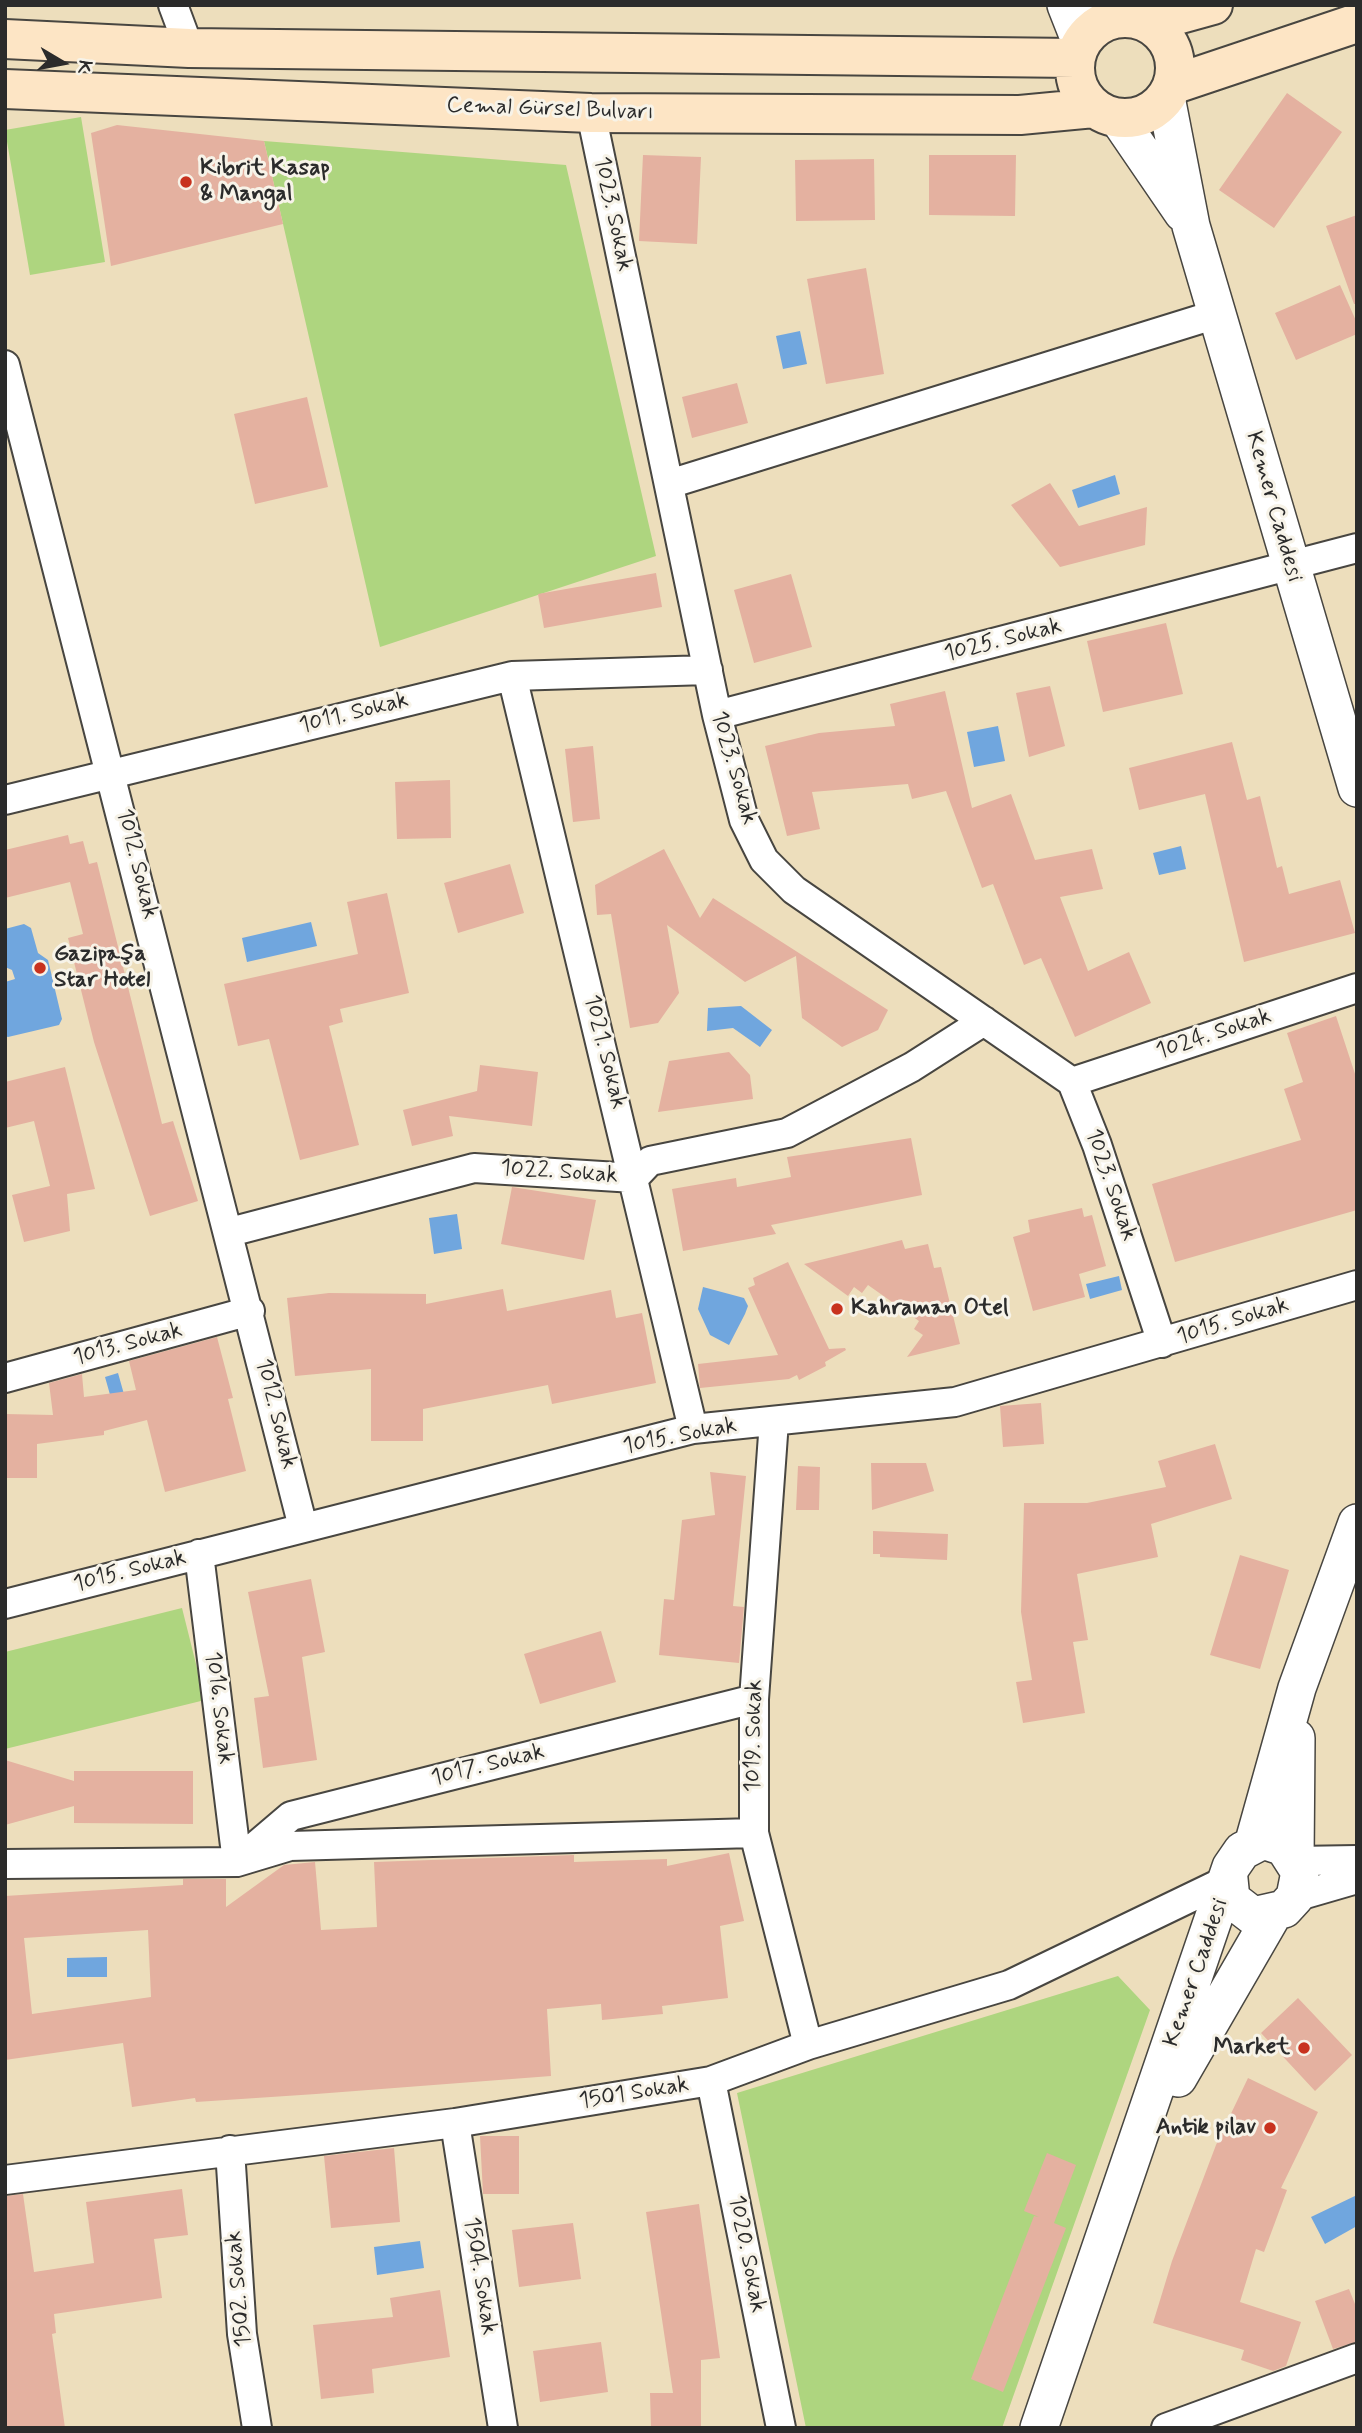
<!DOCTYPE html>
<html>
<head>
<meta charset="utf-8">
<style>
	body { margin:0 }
	#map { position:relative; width:1362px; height:2433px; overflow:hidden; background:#eddebc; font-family:Mynerve,sans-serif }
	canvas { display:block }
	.frame { position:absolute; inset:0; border:7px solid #2b2b2b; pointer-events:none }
	.north { position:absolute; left:28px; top:28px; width:70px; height:70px; -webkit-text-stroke:5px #f7f3e8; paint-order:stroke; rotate:100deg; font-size:19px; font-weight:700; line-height:28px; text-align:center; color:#2b2b2b }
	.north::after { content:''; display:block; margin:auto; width:24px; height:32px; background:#2b2b2b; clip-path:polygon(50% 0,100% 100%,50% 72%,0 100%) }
</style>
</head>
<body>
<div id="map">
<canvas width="1362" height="2433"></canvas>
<div class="frame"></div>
<div class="north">K</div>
</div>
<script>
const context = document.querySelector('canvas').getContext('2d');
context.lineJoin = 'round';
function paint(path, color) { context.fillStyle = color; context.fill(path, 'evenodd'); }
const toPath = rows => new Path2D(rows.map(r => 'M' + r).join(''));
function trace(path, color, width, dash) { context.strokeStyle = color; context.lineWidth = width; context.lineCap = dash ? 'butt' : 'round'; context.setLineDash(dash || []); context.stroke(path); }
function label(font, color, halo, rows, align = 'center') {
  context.font = font + ' Mynerve,sans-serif'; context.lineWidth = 6; context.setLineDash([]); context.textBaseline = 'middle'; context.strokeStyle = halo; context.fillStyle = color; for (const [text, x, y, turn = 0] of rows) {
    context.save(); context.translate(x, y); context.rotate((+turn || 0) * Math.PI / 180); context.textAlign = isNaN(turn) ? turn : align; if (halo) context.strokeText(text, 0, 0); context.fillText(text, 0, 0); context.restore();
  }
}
const green = toPath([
	[81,117,105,262,30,275,5,130],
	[264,141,566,165,656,556,380,647],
	[182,1608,205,1700,5,1749,5,1652],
	[1118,1976,1150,2010,1002,2428,806,2428,737,2093]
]);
const water = toPath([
	[800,331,807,364,783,369,776,336],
	[1115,475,1120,494,1078,508,1072,490],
	[998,726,1005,761,974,767,967,732],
	[1181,846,1186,869,1159,875,1153,853],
	[311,922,317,946,247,962,242,938],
	[24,924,31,928,38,953,48,960,62,1019,59,1025,8,1037,5,1036,5,982,15,979,12,970,5,967,5,929],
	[741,1006,772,1030,760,1047,733,1028,707,1031,708,1008],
	[457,1214,462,1249,434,1254,429,1218],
	[1119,1276,1122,1290,1090,1299,1086,1284],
	[703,1287,744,1298,748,1306,745,1314,729,1345,710,1335,698,1309],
	[118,1373,131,1419,118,1423,105,1377],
	[107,1957,107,1977,67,1977,67,1958],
	[1357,2195,1357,2226,1325,2244,1311,2217],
	[420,2241,424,2268,377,2275,374,2247]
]);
const building = toPath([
	[1287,93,1342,132,1274,228,1219,190],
	[117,125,264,141,283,224,111,266,91,133],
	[643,155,701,157,697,244,639,241],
	[929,155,1016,155,1015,216,929,215],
	[874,159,875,220,796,221,795,160],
	[1357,215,1357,304,1354,304,1326,226],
	[866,268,884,374,826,384,807,279],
	[1340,285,1357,323,1357,334,1296,360,1275,313],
	[737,383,748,423,692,438,682,397],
	[307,397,328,487,255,504,234,414],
	[1050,483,1079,526,1147,507,1145,545,1060,567,1011,505],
	[656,573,662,607,544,628,538,594],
	[791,574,812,647,754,663,734,590],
	[1166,623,1183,694,1103,712,1087,641],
	[1050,686,1065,746,1029,757,1016,693],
	[945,691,972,808,1011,794,1035,860,1092,849,1103,889,1060,897,1088,971,1129,952,1151,1003,1075,1037,1041,958,1024,965,993,884,982,888,946,791,912,799,908,784,812,792,820,829,787,836,765,746,819,733,895,726,890,704],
	[1232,742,1247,800,1260,796,1277,868,1282,866,1289,894,1340,880,1355,933,1244,962,1205,794,1139,810,1129,768],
	[593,746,600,819,573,822,565,749],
	[450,780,451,838,397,839,395,782],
	[68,835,70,844,83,841,89,864,97,862,162,1124,173,1121,198,1201,150,1216,94,1042,68,938,83,934,70,882,5,898,5,850],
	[664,849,700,918,713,898,888,1010,878,1030,842,1047,802,1018,796,956,745,982,667,925,679,993,658,1023,630,1028,611,914,597,915,595,885],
	[510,864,524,913,458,933,444,883],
	[387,893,409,993,340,1009,343,1022,329,1026,359,1145,300,1160,269,1039,238,1046,224,984,358,954,347,902],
	[1336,1016,1357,1080,1357,1210,1175,1262,1152,1184,1301,1140,1284,1089,1303,1082,1287,1033],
	[729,1052,750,1075,753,1099,658,1112,669,1061],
	[480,1065,538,1072,532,1126,449,1116,453,1136,412,1146,403,1110,477,1091],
	[65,1067,95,1189,67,1194,70,1231,24,1242,12,1195,50,1186,34,1121,5,1128,5,1082],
	[911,1138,922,1195,771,1225,776,1234,683,1251,672,1189,736,1178,737,1187,791,1177,787,1157],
	[512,1187,596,1200,584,1260,501,1244],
	[1082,1208,1084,1217,1092,1215,1106,1266,1079,1274,1085,1297,1033,1311,1013,1237,1030,1232,1028,1220],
	[902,1240,905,1249,928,1244,934,1268,941,1267,960,1344,907,1357,923,1335,914,1329,919,1321,868,1285,862,1293,854,1287,848,1296,804,1264],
	[788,1262,829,1349,845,1348,846,1350,825,1362,826,1366,799,1380,797,1375,789,1379,700,1388,698,1364,778,1355,748,1288,755,1285,753,1278],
	[503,1289,507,1311,611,1290,616,1318,642,1313,656,1383,552,1404,548,1385,423,1409,423,1441,371,1441,371,1369,295,1376,287,1298,329,1293,426,1294,426,1304],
	[217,1337,233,1398,228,1399,246,1471,165,1492,147,1420,104,1431,104,1435,37,1444,37,1478,5,1478,5,1414,53,1415,49,1383,82,1374,84,1397,136,1390,129,1361],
	[1041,1403,1044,1444,1003,1447,1000,1406],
	[1215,1444,1232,1499,1151,1524,1158,1557,1077,1574,1088,1640,1073,1642,1085,1713,1023,1723,1016,1682,1032,1680,1021,1612,1024,1503,1087,1503,1166,1487,1158,1461],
	[871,1463,926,1463,934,1491,872,1510],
	[798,1466,820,1467,819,1510,796,1510],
	[710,1472,746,1476,733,1606,744,1607,739,1663,659,1655,664,1599,674,1600,682,1520,715,1515],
	[873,1531,948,1534,947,1560,880,1557,880,1554,873,1554],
	[1240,1555,1289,1570,1260,1669,1210,1655],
	[311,1579,325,1652,302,1657,317,1760,263,1768,254,1698,269,1696,248,1592],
	[601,1631,616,1682,540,1704,524,1654],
	[5,1760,74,1781,74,1771,193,1771,193,1824,74,1823,74,1806,5,1825],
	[729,1853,744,1921,720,1926,728,1998,662,2006,663,2014,602,2020,601,2004,547,2009,551,2076,316,2094,196,2102,195,2098,132,2107,123,2043,5,2060,5,1896,183,1885,183,1879,226,1879,226,1907,284,1865,315,1862,321,1930,377,1927,374,1862,574,1855,574,1862,667,1859,667,1866],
	[148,1930,151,1997,32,2014,24,1938],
	[1298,1998,1352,2055,1315,2091,1261,2033],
	[1248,2078,1318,2112,1281,2188,1287,2190,1264,2252,1256,2249,1240,2302,1301,2322,1286,2366,1273,2371,1241,2360,1244,2350,1153,2323,1172,2261,1216,2145],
	[480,2136,519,2136,519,2194,483,2194],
	[394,2148,400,2222,331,2228,324,2156],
	[1047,2153,1076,2165,1054,2223,1066,2228,1003,2392,971,2379,1034,2216,1039,2217,1024,2211],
	[182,2189,188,2235,154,2239,162,2298,54,2314,56,2333,52,2334,65,2428,5,2428,5,2196,23,2194,34,2272,94,2263,86,2202],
	[699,2204,720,2358,701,2360,701,2428,651,2428,650,2393,673,2393,646,2212],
	[573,2223,581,2279,519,2287,512,2230],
	[1349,2289,1357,2309,1357,2342,1333,2349,1315,2301],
	[440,2290,450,2357,372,2369,374,2393,321,2399,313,2325,393,2317,390,2298],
	[601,2342,608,2392,540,2402,533,2351]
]);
const minor = toPath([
	[173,5,189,48],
	[591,113,717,715,744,820,764,860,794,890,1072,1082,1097,1145,1162,1343],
	[5,365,303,1527],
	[669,484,1217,314],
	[512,676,693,1429],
	[717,715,1357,548],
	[5,800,512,676,708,670],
	[1072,1082,1357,988],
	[230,1232,474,1168,634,1178,650,1161,787,1133,912,1067,984,1021],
	[5,1378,250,1311],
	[774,1421,754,1699,754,1833,808,2045],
	[199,1554,237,1862],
	[5,1604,693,1429,955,1402,1357,1285],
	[244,1856,291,1816,754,1699],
	[1295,1861,1357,1860],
	[5,1864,237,1862,290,1846,754,1833],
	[1295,1897,1357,1879],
	[711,2081,781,2428],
	[455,2123,503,2428],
	[230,2150,242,2334,257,2428],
	[5,2180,455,2123,711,2081,808,2045,1009,1985,1229,1879],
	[1166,2428,1357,2358]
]);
const tertiary = toPath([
	[1066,5,1081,43],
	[1105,5,1110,19],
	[1166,97,1191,226,1357,788],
	[1118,118,1183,213],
	[1253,1845,1297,1688,1357,1523],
	[1295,1861,1296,1738],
	[1178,2078,1273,1914],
	[1039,2428,1231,1867,1242,1851,1263,1840,1284,1847,1300,1872,1295,1897,1284,1909,1253,1916,1231,1899,1229,1879]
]);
const secondary = toPath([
	'1075 68a50 50 0 1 1 100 0a50 50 0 1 1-100 0Z',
	[1148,23,1213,5],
	[5,39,189,48,1075,58],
	[1172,85,1357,23],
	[5,89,591,113,1020,115,1094,108]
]);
const markers = [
	[186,182,7,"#c8321e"],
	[40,968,7,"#c8321e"],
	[837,1309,7,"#c8321e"],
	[1304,2048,7,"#c8321e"],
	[1270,2128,7,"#c8321e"]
];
const streetNames = [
	["Cemal Gürsel Bulvarı",550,110,2],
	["1023. Sokak",612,214,78],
	["Kemer Caddesi",1273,507,74],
	["1025. Sokak",1003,641,-14],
	["1011. Sokak",354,714,-14],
	["1023. Sokak",733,768,74],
	["1012. Sokak",136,864,76],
	["1024. Sokak",1214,1035,-18],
	["1021. Sokak",604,1052,76],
	["1022. Sokak",559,1173,4],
	["1023. Sokak",1110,1185,71],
	["1015. Sokak",1233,1322,-17],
	["1013. Sokak",128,1345,-15],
	["1012. Sokak",275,1414,76],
	["1015. Sokak",680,1437,-11],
	["1015. Sokak",130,1572,-14],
	["1016. Sokak",218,1708,83],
	["1019. Sokak",755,1736,-89],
	["1017. Sokak",488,1766,-14],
	["Kemer Caddesi",1197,1973,-71],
	["1501 Sokak",634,2094,-9],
	["1020. Sokak",746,2254,79],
	["1504. Sokak",479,2276,81],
	["1502. Sokak",240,2289,-95]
];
const poiNames = [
	["Kibrit Kasap",200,169],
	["& Mangal",200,195],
	["Gazipaşa",54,955],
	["Star Hotel",54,981],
	["Kahraman Otel",851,1309],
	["Market",1290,2048,"right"],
	["Antik pilav",1256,2128,"right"]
];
paint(green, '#aed57f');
paint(water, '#70a6de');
paint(building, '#e4b1a0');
trace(minor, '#484641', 32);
trace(tertiary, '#484641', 40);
trace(secondary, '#484641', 42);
trace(minor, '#fff', 28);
trace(tertiary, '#fff', 37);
trace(secondary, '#fde5c5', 38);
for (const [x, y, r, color] of markers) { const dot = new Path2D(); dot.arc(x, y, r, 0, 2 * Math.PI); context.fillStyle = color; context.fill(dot); trace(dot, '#f7f3e8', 2.5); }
label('23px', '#2b2b2b', '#f7f3e8', streetNames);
label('bold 23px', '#2b2b2b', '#f7f3e8', poiNames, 'left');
</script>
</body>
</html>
